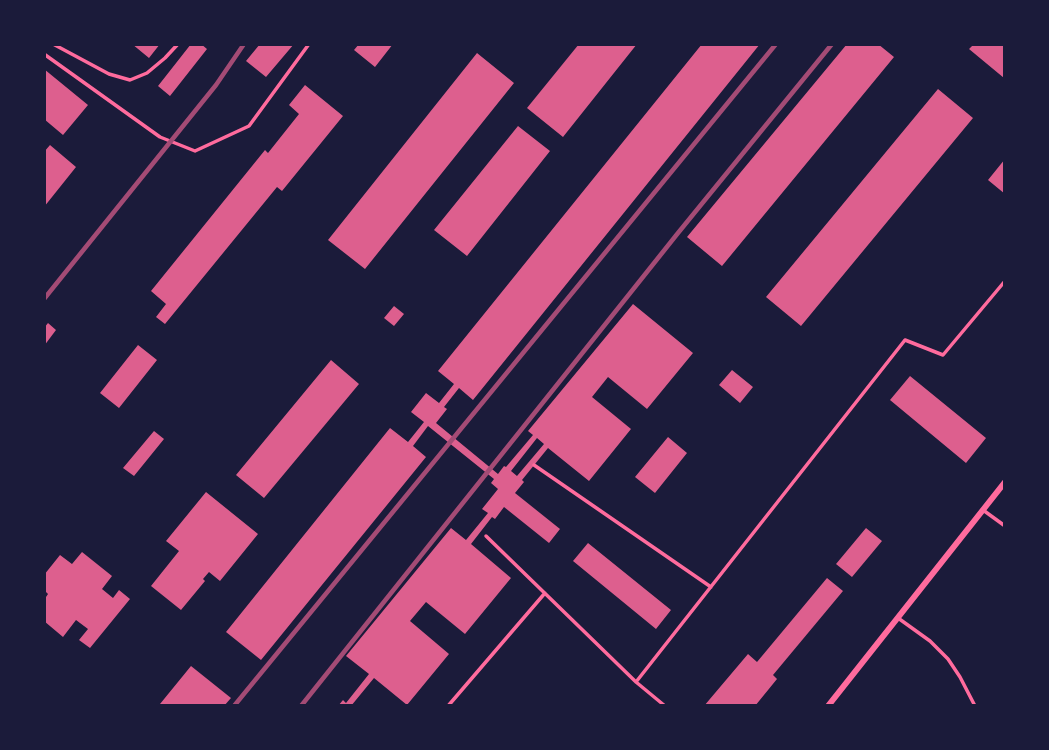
<!DOCTYPE html>
<html>
<head>
<meta charset="utf-8">
<style>
	body { margin:0 }
	#map { position:relative; width:1049px; height:750px; overflow:hidden; background:#1b1b3a; font-family:"Fira Sans",sans-serif }
	canvas { display:block }
	.frame { position:absolute; inset:0; border:46px solid #1b1b3a; pointer-events:none }
</style>
</head>
<body>
<div id="map">
<canvas width="1049" height="750"></canvas>
<div class="frame"></div>
</div>
<script>
const context = document.querySelector('canvas').getContext('2d');
context.lineJoin = 'round';
function paint(path, color) { context.fillStyle = color; context.fill(path, 'evenodd'); }
const toPath = rows => new Path2D(rows.map(r => 'M' + r).join(''));
function trace(path, color, width, dash) { context.strokeStyle = color; context.lineWidth = width; context.lineCap = dash ? 'butt' : 'round'; context.setLineDash(dash || []); context.stroke(path); }
const building = toPath([
	[132,44,160,44,149,58],
	[191,44,201,44,207,49,170,96,158,86],
	[260,44,294,44,266,77,246,61],
	[359,44,393,44,375,67,354,50],
	[579,44,637,44,563,137,527,108],
	[702,44,760,44,473,400,459,388,444,407,447,409,436,423,498,474,504,466,506,467,533,435,528,431,633,304,693,353,647,409,608,377,592,397,631,429,589,481,548,448,522,480,524,482,515,493,560,529,549,543,504,507,495,519,492,517,471,544,511,578,465,634,426,602,410,621,449,654,407,705,374,678,351,706,338,706,343,700,346,703,369,674,346,656,451,528,466,540,488,513,482,509,498,489,491,483,494,479,428,426,413,446,426,457,261,660,226,632,390,428,408,442,424,422,411,412,426,393,439,403,454,384,438,371],
	[537,438,544,444,517,476,511,471],
	[847,44,878,44,894,57,722,266,687,237],
	[974,44,1005,44,1004,78,969,49],
	[477,53,514,83,365,269,328,240],
	[44,69,88,105,63,135,44,119],
	[305,85,343,116,282,191,277,187,165,324,156,317,166,304,151,291,265,150,268,153,299,114,289,105],
	[938,89,973,118,801,326,766,297],
	[518,126,550,151,467,256,434,230],
	[50,145,76,167,44,207,44,152],
	[1005,159,1005,194,988,180],
	[394,306,404,314,394,326,384,318],
	[48,323,56,330,44,346,44,328],
	[138,345,157,360,119,408,100,393],
	[331,360,359,384,264,498,236,475],
	[732,370,753,387,740,403,719,385],
	[910,376,986,438,966,463,890,400],
	[154,431,164,439,134,476,123,468],
	[668,437,687,453,655,493,635,477],
	[206,492,258,534,220,581,209,572,203,579,205,581,181,610,151,586,179,551,166,541],
	[866,528,882,541,852,577,836,564],
	[588,543,671,610,656,629,573,561],
	[82,552,112,576,102,589,113,598,119,590,130,599,90,648,79,640,88,629,76,620,63,637,44,621,44,600,48,594,44,590,44,575,60,555,72,564],
	[827,578,843,591,773,675,777,679,755,706,704,706,748,654,757,662],
	[191,666,231,698,224,706,163,706,160,704]
]);
const service = toPath([
	[53,44,109,74,130,80,147,73,165,58,178,44],
	[44,54,160,137,195,151,249,126,309,44],
	[534,465,711,587],
	[983,510,1005,526],
	[486,536,636,682,665,706],
	[898,618,930,641,948,659,960,677,975,706],
	[636,682,905,340,943,355,1005,281],
	[448,706,545,593]
]);
const minor = toPath([
	[828,706,1005,482]
]);
const rail = toPath([
	[44,299,216,85,244,44],
	[234,706,776,44],
	[301,706,678,233,832,44]
]);
paint(building, '#dd5f8e');
trace(service, '#ff6b9d', 3.5);
trace(minor, '#ff6b9d', 6);
trace(rail, '#a44b75', 4.5);
</script>
</body>
</html>
